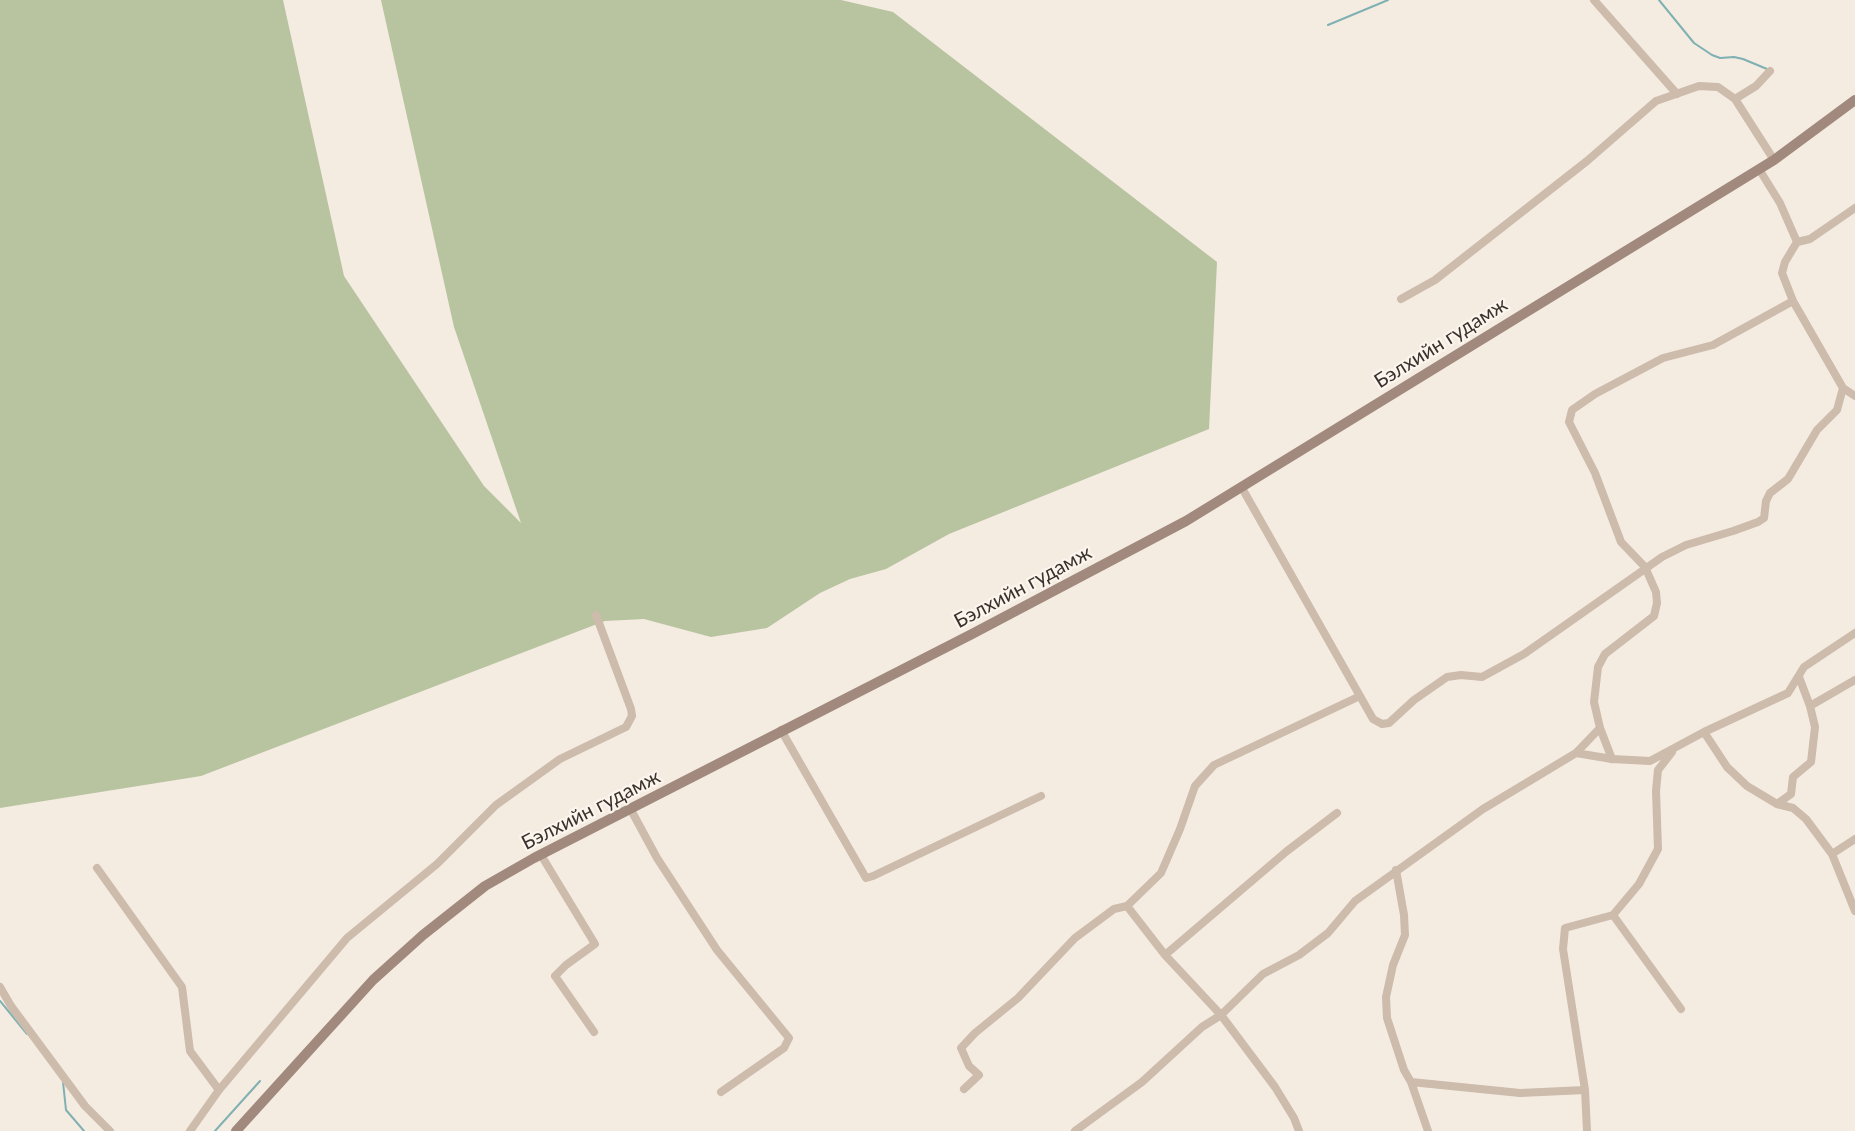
<!DOCTYPE html>
<html>
<head>
<meta charset="utf-8">
<style>
	body { margin:0 }
	canvas { display:block; background:#f4ebe1 }
</style>
</head>
<body>
<canvas width="1855" height="1131"></canvas>
<script>
const context = document.querySelector('canvas').getContext('2d');
context.lineJoin = 'round';
function paint(path, color) { context.fillStyle = color; context.fill(path, 'evenodd'); }
const toPath = rows => new Path2D(rows.map(r => 'M' + r).join(''));
function trace(path, color, width, dash) { context.strokeStyle = color; context.lineWidth = width; context.lineCap = dash ? 'butt' : 'round'; context.setLineDash(dash || []); context.stroke(path); }
function label(font, color, halo, rows, align = 'center') {
  context.font = font + ' Lato,sans-serif'; context.lineWidth = 4.5; context.setLineDash([]); context.textBaseline = 'middle'; context.strokeStyle = halo; context.fillStyle = color; for (const [text, x, y, turn = 0] of rows) {
    context.save(); context.translate(x, y); context.rotate((+turn || 0) * Math.PI / 180); context.textAlign = isNaN(turn) ? turn : align; if (halo) context.strokeText(text, 0, 0); context.fillText(text, 0, 0); context.restore();
  }
}
const green = toPath([
	[0,0,283,0,344,276,484,486,521,523,454,327,381,0,841,0,893,12,1217,262,1209,429,949,534,886,569,850,579,820,593,767,628,711,637,644,619,605,621,201,776,0,808]
]);
const stream = toPath([
	[1659,0,1694,43,1712,55,1720,58,1734,57,1743,59,1767,69],
	[1328,25,1388,0],
	[0,1001,27,1034],
	[63,1082,66,1110,84,1131],
	[215,1131,260,1081]
]);
const minor = toPath([
	[1594,0,1677,94],
	[1735,99,1774,160],
	[1759,169,1780,203,1797,242,1785,262,1782,273,1793,301,1843,388,1855,396],
	[1797,242,1810,239,1855,208],
	[1401,299,1435,280,1587,161,1656,101,1699,86,1718,87,1735,99,1756,86,1770,71],
	[1242,488,1373,719,1382,724,1389,723,1414,700,1447,677,1461,675,1482,677,1524,654,1662,557,1686,545,1733,531,1758,522,1764,518,1766,501,1770,493,1788,479,1817,430,1837,410,1843,388],
	[1810,706,1855,680],
	[781,730,866,878,873,876,1041,796],
	[1704,732,1727,767,1747,786,1777,804,1793,808,1806,819,1832,854,1855,911],
	[1576,753,1600,728],
	[1612,759,1600,728,1594,702,1598,667,1605,654,1654,616,1657,603,1656,592,1645,567,1621,542,1595,473,1569,422,1572,410,1595,394,1663,358,1713,345,1793,301],
	[1777,804,1791,794,1793,777,1811,762,1815,727,1810,706,1799,677],
	[631,810,657,858,717,950,789,1038,784,1048,721,1092],
	[1832,854,1855,839],
	[541,855,595,944,566,965,555,976,594,1032],
	[97,868,182,987,190,1051,219,1090],
	[1396,870,1404,915,1405,935,1393,965,1386,997,1387,1018,1404,1070,1411,1082,1428,1131],
	[1127,906,1165,955,1221,1015,1275,1087,1294,1118,1299,1131],
	[1613,915,1681,1009],
	[1165,955,1287,851,1337,813],
	[0,987,11,1006,85,1106,110,1131],
	[1411,1082,1520,1093,1585,1090],
	[964,1089,979,1075,969,1066,961,1048,975,1033,1018,998,1075,938,1114,909,1127,906,1161,873,1180,829,1195,786,1214,765,1360,696],
	[190,1131,219,1090,347,938,437,864,496,805,560,759,626,727,632,716,631,709,596,615],
	[1075,1131,1142,1082,1202,1027,1221,1015,1263,974,1299,955,1328,933,1355,901,1483,809,1576,753,1612,759,1650,761,1704,732,1788,693,1804,667,1855,633],
	[1587,1131,1585,1090,1563,949,1565,928,1613,915,1639,884,1658,849,1656,791,1658,770,1672,752]
]);
const secondary = toPath([
	[236,1131,373,980,423,935,485,886,534,858,972,634,1186,521,1774,160,1855,100]
]);
const streetNames = [
	["Бэлхийн гудамж",1441,343,-32],
	["Бэлхийн гудамж",1023,587,-28],
	["Бэлхийн гудамж",591,810,-27]
];
paint(green, '#b8c4a0');
trace(stream, '#7fb0b2', 2);
trace(minor, '#cdbbac', 8);
trace(secondary, '#a18a7d', 10);
label('20px', '#3b302b', '#fbf5ee', streetNames);
</script>
</body>
</html>
